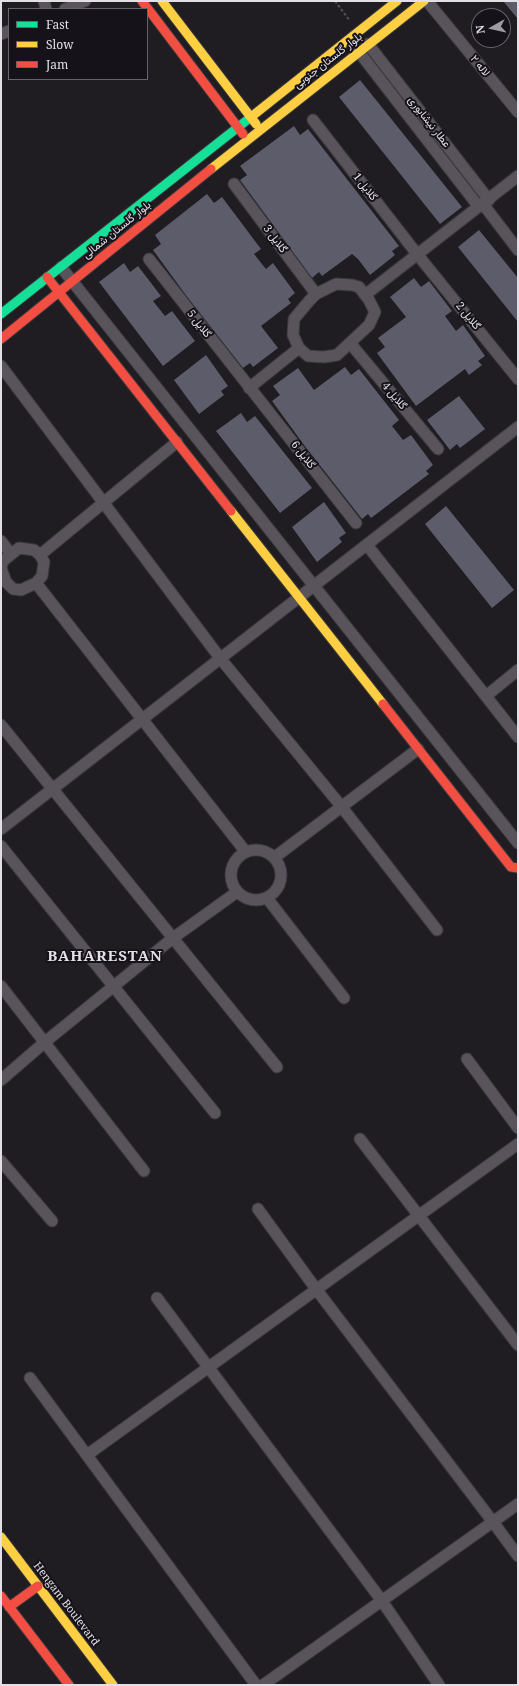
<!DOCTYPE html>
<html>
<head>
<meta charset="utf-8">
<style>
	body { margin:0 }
	#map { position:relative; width:519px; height:1686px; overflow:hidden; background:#1f1d21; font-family:"Noto Serif",serif }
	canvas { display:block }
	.frame { position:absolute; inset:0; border:2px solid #e2e0e6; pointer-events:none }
	.legend { position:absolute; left:8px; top:8px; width:140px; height:72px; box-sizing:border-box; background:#15121a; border:1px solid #67646c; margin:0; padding:5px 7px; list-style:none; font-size:12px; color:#e2e0e6 }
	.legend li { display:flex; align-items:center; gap:8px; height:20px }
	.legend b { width:20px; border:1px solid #67646c }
	.north { position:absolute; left:471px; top:8px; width:40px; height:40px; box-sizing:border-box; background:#15121a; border:1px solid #67646c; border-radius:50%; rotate:262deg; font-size:11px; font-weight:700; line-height:16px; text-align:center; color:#e2e0e6 }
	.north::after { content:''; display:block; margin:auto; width:14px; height:18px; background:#9e9ca1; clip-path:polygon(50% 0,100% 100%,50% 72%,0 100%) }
</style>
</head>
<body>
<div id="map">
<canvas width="519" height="1686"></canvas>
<div class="frame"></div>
<ul class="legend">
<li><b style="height:5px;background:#16e098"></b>Fast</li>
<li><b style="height:5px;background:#ffcf43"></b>Slow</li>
<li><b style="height:5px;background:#f24e42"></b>Jam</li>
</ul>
<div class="north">N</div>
</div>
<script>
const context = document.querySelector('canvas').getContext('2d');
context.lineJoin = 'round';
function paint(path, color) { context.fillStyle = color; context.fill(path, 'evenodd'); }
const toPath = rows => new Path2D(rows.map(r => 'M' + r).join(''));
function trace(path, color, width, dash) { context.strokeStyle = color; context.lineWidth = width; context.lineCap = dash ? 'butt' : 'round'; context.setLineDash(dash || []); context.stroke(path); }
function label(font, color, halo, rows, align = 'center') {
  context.font = font + ' "Noto Serif",Vazirmatn,serif'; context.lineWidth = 4; context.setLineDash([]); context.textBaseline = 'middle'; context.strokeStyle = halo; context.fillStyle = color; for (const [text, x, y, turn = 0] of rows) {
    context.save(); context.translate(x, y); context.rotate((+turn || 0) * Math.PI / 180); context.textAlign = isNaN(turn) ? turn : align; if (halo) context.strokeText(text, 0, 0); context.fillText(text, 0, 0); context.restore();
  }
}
const building = toPath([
	[503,1,518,1,518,19],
	[360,80,462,207,440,224,339,97],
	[294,126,300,135,308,129,399,246,392,251,395,255,370,275,358,259,352,254,322,276,319,272,312,278,240,180,247,175,240,166],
	[207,194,214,203,222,197,261,249,254,254,266,269,273,263,295,293,288,299,291,303,261,326,278,348,253,367,250,363,243,368,185,294,153,250,161,244,155,235],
	[479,230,518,278,518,322,458,247],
	[124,263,130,272,138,266,161,296,153,301,165,316,172,311,195,341,163,366,99,282],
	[414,278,421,287,429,281,452,311,445,316,456,331,463,325,485,356,478,361,482,365,469,375,465,369,416,406,377,353,385,347,378,338,406,317,390,297],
	[206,355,228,386,221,391,224,395,199,414,174,380],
	[345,367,351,375,359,369,399,420,392,426,403,440,411,435,433,465,426,471,429,474,371,518,368,514,362,519,304,445,272,401,280,395,273,386,298,368,314,390],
	[459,396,485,429,460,448,457,444,450,450,427,420],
	[241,413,247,422,255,416,312,488,280,513,216,431],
	[324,502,346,533,339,538,342,542,317,562,292,527],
	[446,506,514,590,492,608,425,524]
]);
const path = toPath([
	[335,1,350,21]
]);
const street = toPath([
	[44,1,46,9],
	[427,1,518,112],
	[65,9,85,1],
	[1,34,9,31],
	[368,44,489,200],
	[359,52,479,207],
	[313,120,417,254,518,379],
	[234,184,316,294],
	[483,204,518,250],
	[149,259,356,523],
	[61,267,518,843],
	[336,284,352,285,359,287,369,300,375,312,369,325,337,355,324,357,308,356,299,348,293,335,294,319,309,301,316,294,336,284],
	[365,295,518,176],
	[350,343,438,449],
	[1,366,220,658,341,806,437,930],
	[249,388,299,348],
	[1,541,11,554],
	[367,545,518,737],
	[19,548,34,550,40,555,44,562,42,576,36,583,21,590,13,589,6,582,1,568,3,561,19,548],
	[40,555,177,442],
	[36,583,245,851],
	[486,696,518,670],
	[1,725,277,1067],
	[1,829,518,427],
	[1,846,215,1113],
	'231 875a25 25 0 1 1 50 0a25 25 0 1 1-50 0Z',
	[275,857,418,749],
	[267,898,344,998],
	[1,986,144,1171],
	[467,1059,518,1128],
	[1,1080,45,1042,173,938,237,892],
	[360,1139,518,1345],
	[1,1161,52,1221],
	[258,1209,316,1289,493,1522,518,1556],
	[157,1298,382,1601,439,1685],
	[30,1378,256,1685],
	[87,1455,518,1144],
	[263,1685,518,1504]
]);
const fast = toPath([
	[1,314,251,117]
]);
const slow = toPath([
	[162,1,256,124],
	[251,117,397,1],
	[211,169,424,1],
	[231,511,383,704],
	[1,1537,113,1685]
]);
const jam = toPath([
	[142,1,243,134],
	[47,277,231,511],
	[1,339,211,169],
	[383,704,511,867,518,868],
	[1,1596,69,1685],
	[9,1607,38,1586]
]);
const streetNames = [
	["بلوار گلستان جنوبی",328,61,-38],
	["لاله ۲",480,66,51],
	["عطار نیشابوری",429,122,52],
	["گلایل 1",365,187,52],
	["بلوار گلستان شمالی",117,230,-39],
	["گلایل 3",275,239,53],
	["گلایل 2",468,316,51],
	["گلایل 5",199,324,52],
	["گلایل 4",394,396,50],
	["گلایل 6",303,455,52],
	["Hengam Boulevard",66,1604,53]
];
const districtNames = [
	["BAHARESTAN",105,957]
];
paint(building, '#5c5c6a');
trace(street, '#3a393c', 13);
trace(fast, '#3a393c', 11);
trace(slow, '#3a393c', 11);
trace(jam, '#3a393c', 11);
trace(path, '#555257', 2, [3, 2]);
trace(street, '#59535b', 11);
trace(fast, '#16e098', 9);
trace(slow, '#ffcf43', 9);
trace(jam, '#f24e42', 9);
label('11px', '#e2e0e6', '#15121a', streetNames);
context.letterSpacing = '1px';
label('bold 15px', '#e2e0e6', '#15121a', districtNames);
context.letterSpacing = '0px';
</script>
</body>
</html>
